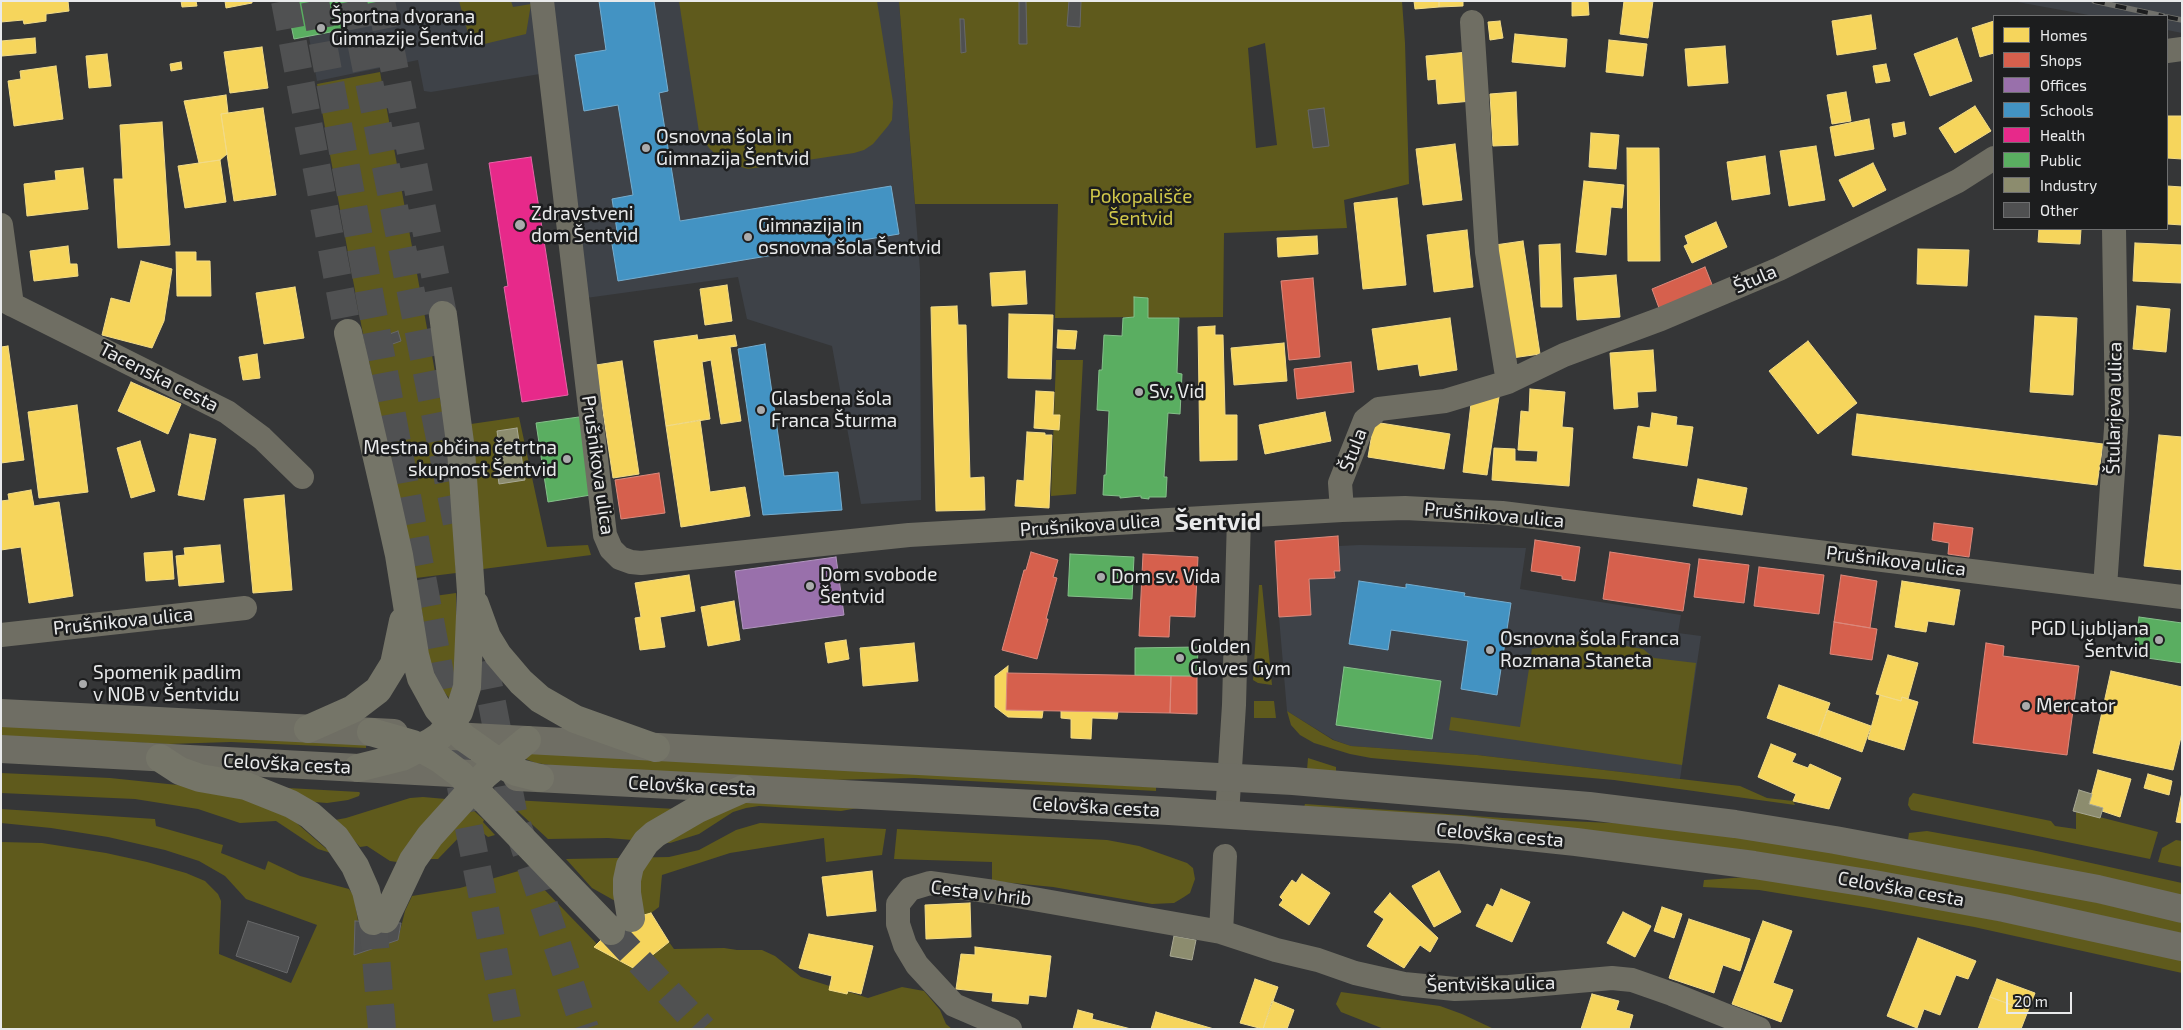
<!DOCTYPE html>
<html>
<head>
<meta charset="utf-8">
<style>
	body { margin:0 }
	#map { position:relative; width:2183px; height:1030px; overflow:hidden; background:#353637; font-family:"Exo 2",sans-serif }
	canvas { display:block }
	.frame { position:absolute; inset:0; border:2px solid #e9eaeb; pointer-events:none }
	.legend { position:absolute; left:1993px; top:15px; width:175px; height:215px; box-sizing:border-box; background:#1c1d1e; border:1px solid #6e6f70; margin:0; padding:6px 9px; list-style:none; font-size:15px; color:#e9eaeb }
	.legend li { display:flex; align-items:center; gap:10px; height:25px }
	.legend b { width:25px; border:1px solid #6e6f70 }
	.scale { position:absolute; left:2006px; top:992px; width:66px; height:22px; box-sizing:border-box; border:2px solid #e9eaeb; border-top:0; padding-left:6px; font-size:15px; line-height:18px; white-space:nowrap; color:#e9eaeb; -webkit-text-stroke:4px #1c1d1e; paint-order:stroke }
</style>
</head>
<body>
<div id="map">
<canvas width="2183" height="1030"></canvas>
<div class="frame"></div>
<ul class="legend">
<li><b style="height:14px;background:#f6d55c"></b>Homes</li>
<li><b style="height:14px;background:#d6604d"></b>Shops</li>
<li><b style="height:14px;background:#9970ab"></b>Offices</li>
<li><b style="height:14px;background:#4393c3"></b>Schools</li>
<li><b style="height:14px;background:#e7298a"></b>Health</li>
<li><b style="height:14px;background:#5aae61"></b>Public</li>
<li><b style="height:14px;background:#8c8c6e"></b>Industry</li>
<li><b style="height:14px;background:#4f5051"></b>Other</li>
</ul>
<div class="scale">20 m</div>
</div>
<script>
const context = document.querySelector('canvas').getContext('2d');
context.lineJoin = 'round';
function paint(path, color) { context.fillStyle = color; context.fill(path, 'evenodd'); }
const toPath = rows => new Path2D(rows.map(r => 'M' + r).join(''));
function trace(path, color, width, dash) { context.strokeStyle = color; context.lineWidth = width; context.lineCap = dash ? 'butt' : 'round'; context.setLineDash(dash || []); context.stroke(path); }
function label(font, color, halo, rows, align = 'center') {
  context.font = font + ' "Exo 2",sans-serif'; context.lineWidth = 5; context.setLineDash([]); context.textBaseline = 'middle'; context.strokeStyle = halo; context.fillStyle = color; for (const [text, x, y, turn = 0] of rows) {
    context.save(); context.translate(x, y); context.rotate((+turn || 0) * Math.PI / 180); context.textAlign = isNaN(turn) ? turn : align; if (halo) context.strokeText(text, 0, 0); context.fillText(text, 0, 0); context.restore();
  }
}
const built = toPath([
	[286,1,899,1,920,270,921,500,861,504,832,346,747,319,738,277,586,298,558,71,431,92,424,91,418,60,317,81,309,37,294,39],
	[2012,1,2182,1,2182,33,2167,30,2167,16,2094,16],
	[1360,545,1526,548,1520,589,1681,615,1678,633,1701,636,1680,779,1477,755,1351,746,1334,740,1287,711,1279,617,1309,579,1334,577,1334,571,1340,571,1339,546]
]);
const green = toPath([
	[459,1,511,1,513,7,531,4,526,34,476,46,470,40],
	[679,1,877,1,893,102,892,120,888,126,873,144,864,150,854,153,748,169,724,162,709,148,699,132],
	[899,1,1402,1,1405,43,1409,184,1344,200,1347,228,1224,233,1223,317,1148,318,1148,298,1134,297,1134,317,1055,318,1058,204,915,204],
	[1265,43,1277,145,1256,148,1248,48],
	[380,72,442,410,454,531,456,573,416,578,362,329,317,84],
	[1056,360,1083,360,1076,494,1051,496],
	[519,417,547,547,588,545,591,555,483,569,471,424],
	[1259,585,1262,585,1272,685,1258,683,1253,680],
	[456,593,456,679,449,698,442,689,429,659,420,598],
	[1588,640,1643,649,1654,658,1696,663,1682,765,1449,730,1451,717,1520,727,1532,649],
	[1254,701,1274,701,1276,718,1254,718],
	[1287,711,1333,740,1351,746,1477,755,1740,786,1767,798,1793,801,1795,805,1614,780,1371,758,1350,754,1314,743,1300,735,1291,725],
	[1,725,366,743,366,748,231,742,168,744,1,736],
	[517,752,1156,787,1156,791,914,778,829,780,557,766,536,763,515,755],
	[1308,758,1336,767,1336,773,1307,770],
	[1,773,110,778,197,787,232,793,292,819,331,853,318,849,276,821,240,823,198,809,135,799,1,793],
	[288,788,359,792,360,793,359,796,348,800,327,803,314,802,286,789],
	[1913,793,2051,821,2055,826,2076,829,2076,811,2158,832,2150,859,1911,810,1908,805,1909,798],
	[423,797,446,799,397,862,390,861,367,846,360,847,335,820,346,818,410,798],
	[513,800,676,809,749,802,858,808,841,811,759,806,746,808,733,812,699,834,670,843,608,838,548,839,510,804],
	[1305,804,1503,818,1633,824,1768,841,2031,888,2182,921,2182,934,1304,807],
	[1,809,155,819,156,826,223,845,221,853,265,870,268,861,300,876,349,889,354,896,358,921,355,921,354,954,398,939,405,911,412,896,460,888,522,870,530,878,536,877,539,880,537,882,597,944,595,947,635,969,669,942,674,949,724,948,737,950,762,950,775,956,801,977,868,998,902,987,924,991,940,1010,946,1024,952,1029,1,1029,1,842,42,843,106,853,147,862,186,873,205,881,218,894,221,901,219,954,291,983,317,925,246,899,225,876,199,861,165,850,108,837,51,828,1,823],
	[472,809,484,820,483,822,495,835,488,837,478,829,468,828,438,859,430,859,448,834],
	[760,823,886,829,882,855,826,862,824,838,730,853,662,875,659,907,651,913,642,916,592,888,566,859,669,857,699,850,736,830],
	[897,829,1107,840,1139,846,1187,863,1193,868,1195,879,1190,893,1184,897,1174,903,1152,904,1053,887,992,881,992,862,894,859],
	[1927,831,2032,850,2182,883,2182,897,1908,840,1909,833],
	[2176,840,2182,841,2182,867,2158,862,2162,848],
	[1747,877,1873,895,2182,958,2182,973,1974,927,1869,908,1759,890,1703,887,1704,880],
	[1341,992,1440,1006,1462,1014,1494,1029,1384,1029,1341,1012,1336,1004]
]);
const homes = toPath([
	[1,1,68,1,69,11,46,14,46,21,24,24,23,20,1,22,1,1],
	[181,1,196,1,197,6,182,7,181,1],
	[225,1,252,1,252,3,226,8,225,1],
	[1414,1,1439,1,1439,7,1415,9,1414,1],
	[1439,1,1463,1,1463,6,1439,7,1439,1],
	[1572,1,1588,1,1589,15,1572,16,1572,1],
	[1624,1,1653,1,1648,38,1620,34,1624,1],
	[1871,15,1876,49,1837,55,1832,21,1871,15],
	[1500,21,1503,38,1490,40,1488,22,1500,21],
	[1994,21,1994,53,1980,57,1972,28,1994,21],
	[1515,34,1567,39,1565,67,1512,62,1515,34],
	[35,38,36,53,2,56,1,41,35,38],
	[1957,38,1972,81,1930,96,1914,54,1957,38],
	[1609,40,1647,44,1643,76,1606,72,1609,40],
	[1725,46,1728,83,1688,86,1685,49,1725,46],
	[262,47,268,88,230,93,224,52,262,47],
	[1468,52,1472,101,1438,104,1436,79,1428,80,1426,56,1468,52],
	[107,54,111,86,89,88,86,56,107,54],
	[181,62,182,69,171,71,170,64,181,62],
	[1886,64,1890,81,1876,83,1873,66,1886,64],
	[56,66,63,119,14,126,8,81,21,79,20,71,56,66],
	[1516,92,1518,145,1493,146,1490,94,1516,92],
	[1846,92,1851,121,1832,124,1827,95,1846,92],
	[226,95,228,113,221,114,227,154,220,160,199,163,184,101,226,95],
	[1975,106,1991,131,1955,153,1939,128,1975,106],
	[263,108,276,195,234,201,221,114,263,108],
	[2167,116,2182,116,2182,159,2167,158,2167,116],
	[1869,119,1874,149,1835,156,1830,127,1869,119],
	[162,122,170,245,118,248,114,179,123,179,120,125,162,122],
	[1904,122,1906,134,1894,137,1892,124,1904,122],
	[1591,133,1619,135,1616,169,1589,167,1591,133],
	[1455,144,1462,200,1423,205,1416,149,1455,144],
	[1816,146,1825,200,1789,206,1780,151,1816,146],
	[1627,148,1659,148,1660,261,1628,261,1627,148],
	[1765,156,1770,194,1732,200,1727,162,1765,156],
	[220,160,226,202,185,208,178,166,220,160],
	[1873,163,1886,190,1853,207,1839,180,1873,163],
	[83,168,88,209,27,216,24,184,56,180,55,171,83,168],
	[1584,181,1624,185,1622,208,1611,207,1606,255,1576,252,1584,181],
	[2167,186,2182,187,2182,225,2167,224,2167,186],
	[1397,198,1406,285,1363,289,1354,203,1397,198],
	[1716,222,1727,247,1692,263,1684,246,1688,244,1685,236,1716,222],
	[2039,229,2081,229,2080,244,2038,242,2039,229],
	[1467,230,1473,287,1434,292,1427,235,1467,230],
	[1317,236,1318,254,1278,257,1277,238,1317,236],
	[1523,241,1540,354,1512,358,1495,245,1523,241],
	[2135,243,2182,245,2181,283,2133,281,2135,243],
	[1560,244,1562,307,1541,307,1539,245,1560,244],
	[68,246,70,264,77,264,78,276,34,281,30,251,68,246],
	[1918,249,1969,250,1967,286,1917,284,1918,249],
	[176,252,196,252,196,261,210,261,211,296,177,296,176,252],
	[141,261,172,269,164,321,152,348,102,335,111,298,130,303,141,261],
	[1025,271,1027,304,992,306,990,273,1025,271],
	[1616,275,1620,317,1577,320,1574,278,1616,275],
	[727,285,732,321,705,325,700,289,727,285],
	[295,287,304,338,264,344,256,293,295,287],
	[957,306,958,325,966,325,970,478,984,477,985,510,936,511,931,307,957,306],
	[2137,306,2170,309,2166,352,2133,349,2137,306],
	[1009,314,1053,315,1051,379,1008,378,1009,314],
	[2035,316,2077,318,2073,395,2030,392,2035,316],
	[1450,318,1457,370,1420,376,1418,364,1378,370,1372,329,1450,318],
	[1215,326,1215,335,1223,335,1225,415,1237,415,1237,460,1200,461,1198,327,1215,326],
	[1058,330,1077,331,1075,349,1057,348,1058,330],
	[697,335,698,340,735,335,737,346,730,347,741,421,721,424,711,360,702,362,710,419,666,426,654,341,697,335],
	[1808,341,1857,403,1818,434,1769,371,1808,341],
	[1284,343,1287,381,1234,385,1231,348,1284,343],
	[8,346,24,460,1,463,1,347,8,346],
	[1653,350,1656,391,1637,392,1638,407,1614,409,1610,353,1653,350],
	[257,354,260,378,243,380,239,357,257,354],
	[622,361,639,474,613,478,596,365,622,361],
	[131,382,181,404,168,434,118,411,131,382],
	[1530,389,1565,392,1562,427,1573,428,1569,486,1492,480,1494,448,1515,449,1515,461,1537,462,1538,451,1518,450,1521,411,1529,412,1530,389],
	[1036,391,1054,392,1053,415,1060,415,1059,430,1034,428,1036,391],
	[1472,395,1499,397,1487,475,1463,472,1472,395],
	[77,405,88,492,39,498,28,412,77,405],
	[1325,412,1331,441,1265,454,1259,425,1325,412],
	[1652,413,1677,417,1676,425,1693,427,1687,466,1633,458,1638,426,1650,428,1652,413],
	[1857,414,2103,444,2097,485,1852,455,1857,414],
	[700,420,710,492,745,487,750,516,681,527,666,426,700,420],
	[1374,422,1450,434,1444,469,1368,457,1374,422],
	[1027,432,1045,433,1045,435,1052,435,1049,508,1015,506,1017,480,1024,481,1027,432],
	[190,434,216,439,204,500,178,495,190,434],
	[2159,435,2182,437,2182,570,2144,566,2159,435],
	[140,441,155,491,131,498,117,448,140,441],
	[1698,479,1747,488,1742,515,1693,506,1698,479],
	[31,490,34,506,59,502,73,596,29,603,21,547,1,550,1,501,9,500,8,494,31,490],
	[284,495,292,590,253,593,244,499,284,495],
	[220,545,224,582,179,586,176,556,185,555,184,548,220,545],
	[172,551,174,579,146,581,144,553,172,551],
	[689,575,695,611,660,617,665,647,640,650,635,618,641,617,635,583,689,575],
	[1902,581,1960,590,1954,625,1928,621,1926,632,1895,627,1902,581],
	[734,601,740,640,708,646,701,607,734,601],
	[846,640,849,659,828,663,825,643,846,640],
	[914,643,918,681,863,686,860,648,914,643],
	[1888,655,1918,663,1908,699,1902,697,1901,701,1876,694,1888,655],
	[1008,666,1006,710,1043,711,1042,718,1008,717,995,707,995,676,1008,666],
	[2111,671,2182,687,2182,733,2173,770,2093,753,2111,671],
	[1779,685,1830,703,1818,736,1767,718,1779,685],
	[1880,695,1901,701,1902,697,1918,702,1904,750,1868,739,1880,695],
	[1827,710,1871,726,1862,752,1818,736,1827,710],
	[1061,711,1118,712,1117,719,1092,718,1091,739,1071,738,1071,719,1061,718,1061,711],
	[1771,744,1796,754,1792,762,1808,768,1810,764,1841,778,1829,809,1793,801,1796,794,1758,777,1771,744],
	[2098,770,2131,779,2120,817,2102,811,2103,808,2089,804,2098,770],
	[2148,774,2172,781,2169,795,2144,788,2148,774],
	[2182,792,2182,823,2176,822,2182,792],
	[872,871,876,911,827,916,822,877,872,871],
	[1439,871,1461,912,1434,927,1412,886,1439,871],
	[1302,874,1330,893,1309,925,1279,905,1283,900,1280,897,1292,880,1296,883,1302,874],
	[1501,889,1530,902,1512,942,1476,926,1487,904,1493,907,1501,889],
	[1390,893,1438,938,1430,952,1420,945,1404,968,1367,946,1384,919,1374,912,1390,893],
	[970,903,971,937,926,939,925,905,970,903],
	[1662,907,1682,914,1674,938,1654,931,1662,907],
	[1623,912,1651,926,1635,957,1607,943,1623,912],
	[651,913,669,942,635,969,594,947,619,922,651,913],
	[1689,919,1750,939,1740,971,1723,965,1714,993,1669,978,1689,919],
	[1763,921,1792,931,1773,983,1793,990,1781,1022,1732,1004,1763,921],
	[809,934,873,946,861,994,848,991,847,994,829,990,832,976,799,968,809,934],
	[1918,938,1976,961,1968,979,1956,975,1940,1015,1924,1009,1917,1028,1887,1016,1918,938],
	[975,947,1051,956,1046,997,1029,995,1028,1004,992,1001,993,993,956,989,961,954,975,955,975,947],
	[1255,979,1278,987,1263,1029,1240,1023,1255,979],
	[1997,979,2035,993,2028,1011,1990,997,1997,979],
	[1592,994,1619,1001,1616,1010,1633,1015,1629,1029,1581,1029,1592,994],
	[1990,997,2028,1011,2021,1029,1978,1029,1990,997],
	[1272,1001,1294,1010,1287,1029,1263,1029,1272,1001],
	[1078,1010,1093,1014,1092,1019,1131,1029,1073,1029,1078,1010],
	[1156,1012,1214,1029,1151,1029,1156,1012]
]);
const shops = toPath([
	[1705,267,1713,287,1659,308,1652,289,1705,267],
	[1313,278,1320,357,1289,360,1281,281,1313,278],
	[1351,362,1354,392,1297,399,1294,369,1351,362],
	[659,473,665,513,621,519,615,480,659,473],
	[1934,523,1973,528,1969,557,1948,554,1949,543,1932,540,1934,523],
	[1338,536,1340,571,1334,571,1335,578,1309,579,1311,615,1279,617,1275,541,1338,536],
	[1535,540,1580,547,1575,581,1562,579,1562,576,1531,571,1535,540],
	[1031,552,1058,560,1053,577,1057,578,1046,619,1048,619,1037,659,1002,650,1024,570,1026,570,1031,552],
	[1610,552,1690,564,1683,611,1603,599,1610,552],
	[1143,554,1198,557,1195,617,1170,616,1169,637,1139,636,1143,554],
	[1699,559,1749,565,1744,603,1694,597,1699,559],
	[1759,567,1824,575,1819,614,1754,606,1759,567],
	[1841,575,1877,581,1870,628,1834,622,1841,575],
	[1834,622,1877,629,1872,660,1830,654,1834,622],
	[1986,643,2004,646,2003,656,2079,666,2067,755,1973,743,1986,643],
	[1007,673,1171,676,1170,713,1006,710,1007,673],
	[1171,676,1197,676,1197,714,1170,713,1171,676]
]);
const offices = toPath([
	[836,557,844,615,743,629,735,571,836,557]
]);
const schools = toPath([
	[599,1,654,1,668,91,659,93,680,221,891,186,899,234,618,281,610,232,617,231,612,199,633,195,618,105,584,111,575,55,606,50,599,1],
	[765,344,784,476,838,472,842,510,763,515,738,349,765,344],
	[1359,581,1406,588,1406,584,1465,593,1464,596,1511,603,1497,695,1461,689,1468,641,1391,630,1388,650,1349,644,1359,581]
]);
const health = toPath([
	[531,157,568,395,522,402,504,287,508,286,489,163,531,157]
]);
const public = toPath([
	[286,1,389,1,393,20,294,39,286,1],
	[1134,297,1148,298,1148,318,1179,318,1177,373,1182,374,1180,414,1168,413,1164,477,1167,477,1166,497,1149,497,1149,499,1141,498,1141,496,1120,498,1120,496,1103,495,1104,475,1106,475,1109,411,1097,410,1099,370,1102,370,1104,335,1122,336,1123,318,1134,317,1134,297],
	[586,416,597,494,548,502,536,423,586,416],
	[1070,554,1134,557,1132,599,1068,596,1070,554],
	[2139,617,2182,623,2182,663,2133,656,2139,617],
	[1198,647,1197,676,1135,675,1135,648,1198,647],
	[1344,667,1441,681,1432,739,1336,725,1344,667]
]);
const industry = toPath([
	[517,428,525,480,499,484,497,469,502,469,497,431,517,428],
	[2079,790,2092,794,2089,804,2103,808,2100,818,2073,811,2079,790],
	[1174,936,1196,940,1192,960,1170,956,1174,936]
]);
const building = toPath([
	[1019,1,1026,1,1027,44,1019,44,1019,1],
	[1069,1,1081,1,1080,27,1067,26,1069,1],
	[960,19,964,19,966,52,961,53,960,19],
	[1324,108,1329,146,1313,148,1308,110,1324,108],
	[398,331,401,341,387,346,384,336,398,331],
	[248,921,299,937,287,973,236,956,248,921],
	[355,921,401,923,398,940,354,955,355,921]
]);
const highwayTunnel = toPath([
	[285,1,348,333],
	[315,1,464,803,509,1029],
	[353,1,458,529],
	[381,1,443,315],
	[476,620,513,812,585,1029],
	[373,921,382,1029],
	[611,931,703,1029]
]);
const minor = toPath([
	[542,1,605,535,611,549,620,558,631,562,641,563,909,535,1342,510,1405,508,1502,513,2182,597],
	[1472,22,1487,252,1508,382],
	[2167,51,2182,49],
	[1,225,12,305],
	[1,299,227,412,262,438,302,477],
	[1342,510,1340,483,1365,420,1379,409,1445,401,1508,382,1564,355,1661,319,1779,269,1958,181,1994,158],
	[2105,587,2117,414,2114,229],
	[1,635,245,608],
	[1227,815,1234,705,1239,516],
	[1221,932,1225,856],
	[1010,1029,954,1005,917,965,905,945,898,924,898,904,910,889,930,883,994,892,1221,932,1276,950,1318,960,1355,973,1404,984,1455,989,1509,987,1612,978,1632,980,1672,994,1759,1029]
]);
const major = toPath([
	[1,713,394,733],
	[452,736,1293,781,1589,806,1735,824,1835,840,2098,889,2182,909],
	[1,749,472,774],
	[517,777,1169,811,1463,830,1576,842,1754,865,1874,884,2004,908,2182,947]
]);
const highway = toPath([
	[348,333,387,501,399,555,415,655,421,678,438,709,463,737,504,766,516,772,540,778],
	[475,604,487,637,498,655,521,682,540,699,575,719,656,748],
	[308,729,353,709,378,690,394,664,403,621],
	[371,732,413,744,440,759,460,774,611,931],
	[160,758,180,771,200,778,246,786,291,804,310,815,336,838,355,866,366,891,373,921],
	[358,768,402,757,431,742,440,736,459,712,467,687,471,592,461,450,443,315],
	[631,918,627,893,627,880,630,866,646,842,655,834,698,809,743,789],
	[385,919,413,860,430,836,485,775,527,740]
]);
const rail = toPath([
	[2094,1,2163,16],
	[2167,17,2182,20]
]);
const markers = [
	[321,28,5,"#aaabac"],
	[646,148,5,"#aaabac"],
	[520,225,6,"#aaabac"],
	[748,237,5,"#aaabac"],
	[1139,392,5,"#aaabac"],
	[761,410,5,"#aaabac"],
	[567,459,5,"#aaabac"],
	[1101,577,5,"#aaabac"],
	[810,586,5,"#aaabac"],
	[2159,640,5,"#aaabac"],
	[1490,650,5,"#aaabac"],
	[1180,658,5,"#aaabac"],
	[83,684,5,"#aaabac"],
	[2026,706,5,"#aaabac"]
];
const poiNames = [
	["Športna dvorana",331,17],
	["Gimnazije Šentvid",331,39],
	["Osnovna šola in",656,137],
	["Gimnazija Šentvid",656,159],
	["Zdravstveni",531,214],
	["dom Šentvid",531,236],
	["Gimnazija in",758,226],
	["osnovna šola Šentvid",758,248],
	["Sv. Vid",1149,392],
	["Glasbena šola",771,399],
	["Franca Šturma",771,421],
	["Mestna občina četrtna",557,448,"right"],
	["skupnost Šentvid",557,470,"right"],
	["Dom svobode",820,575],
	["Šentvid",820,597],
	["Dom sv. Vida",1111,577],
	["PGD Ljubljana",2149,629,"right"],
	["Šentvid",2149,651,"right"],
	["Osnovna šola Franca",1500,639],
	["Rozmana Staneta",1500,661],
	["Golden",1190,647],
	["Gloves Gym",1190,669],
	["Spomenik padlim",93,673],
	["v NOB v Šentvidu",93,695],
	["Mercator",2036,706]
];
const parkNames = [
	["Pokopališče",1141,197],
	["Šentvid",1141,219]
];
const streetNames = [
	["Štula",1755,279,-23],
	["Tacenska cesta",159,377,27],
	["Štularjeva ulica",2114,408,-89],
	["Štula",1353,450,-69],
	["Prušnikova ulica",598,465,82],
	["Prušnikova ulica",1494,515,5],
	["Prušnikova ulica",1090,525,-4],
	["Prušnikova ulica",1896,561,7],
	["Prušnikova ulica",123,621,-6],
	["Celovška cesta",287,764,3],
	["Celovška cesta",692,786,3],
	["Celovška cesta",1096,807,3],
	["Celovška cesta",1500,835,5],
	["Celovška cesta",1901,889,10],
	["Cesta v hrib",981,893,7],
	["Šentviška ulica",1491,984,-1]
];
const districtNames = [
	["Šentvid",1218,522]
];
paint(built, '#3e4248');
paint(green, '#5f5a1c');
paint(homes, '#f6d55c');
trace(homes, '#f2db87', 1);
paint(shops, '#d6604d');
trace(shops, '#dc897c', 1);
paint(offices, '#9970ab');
trace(offices, '#b195be', 1);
paint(schools, '#4393c3');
trace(schools, '#75adcf', 1);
paint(health, '#e7298a');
trace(health, '#e863a7', 1);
paint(public, '#5aae61');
trace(public, '#85c08a', 1);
paint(industry, '#8c8c6e');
trace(industry, '#a8a894', 1);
paint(building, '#4f5051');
trace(building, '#676869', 1);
trace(highwayTunnel, '#505152', 28, [28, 14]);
trace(minor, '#6f6e63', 24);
trace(major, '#6f6e64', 28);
trace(highway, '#757568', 28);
trace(rail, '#70706b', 5.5);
trace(rail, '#1c1d1e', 4, [11]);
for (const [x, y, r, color] of markers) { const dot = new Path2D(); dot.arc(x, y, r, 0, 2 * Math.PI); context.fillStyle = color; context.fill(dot); trace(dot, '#1c1d1e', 2); }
label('19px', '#e9eaeb', '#1c1d1e', poiNames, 'left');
label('19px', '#d1c84a', '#1c1d1e', parkNames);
label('19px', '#e9eaeb', '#1c1d1e', streetNames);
label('bold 24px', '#e9eaeb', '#1c1d1e', districtNames);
</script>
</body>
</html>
